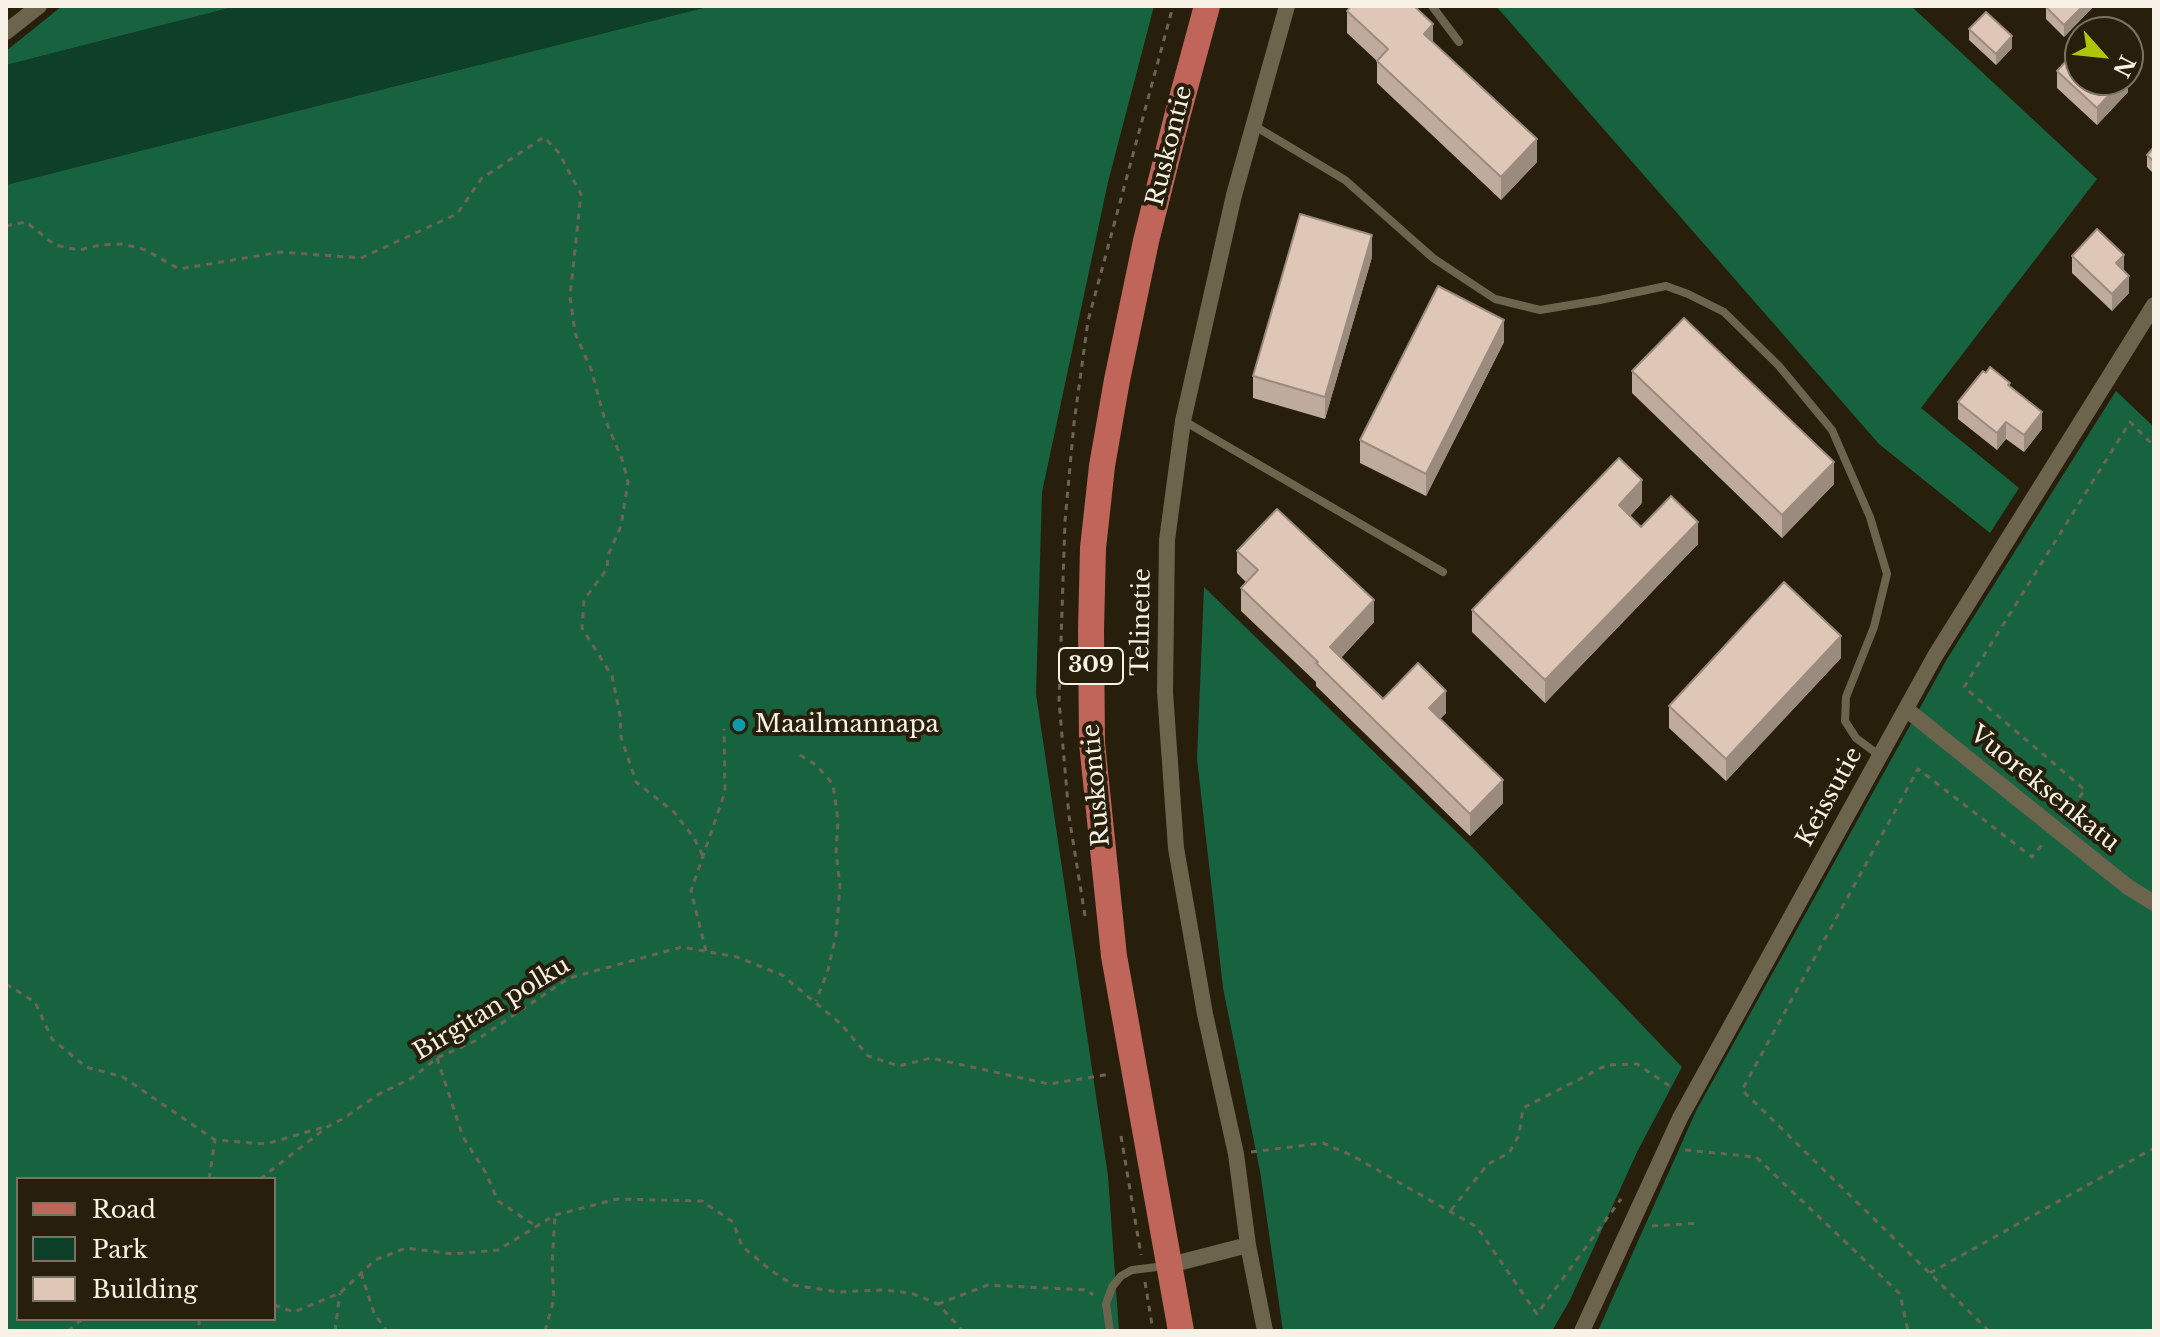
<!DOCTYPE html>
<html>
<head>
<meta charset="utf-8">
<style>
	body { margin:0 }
	#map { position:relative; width:2160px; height:1337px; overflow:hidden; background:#271f0c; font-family:"Libre Baskerville",serif }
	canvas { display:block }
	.frame { position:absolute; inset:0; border:8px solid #f7f2e5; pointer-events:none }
	.legend { position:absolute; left:16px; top:1177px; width:260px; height:144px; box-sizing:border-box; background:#271f0c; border:2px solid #7a7363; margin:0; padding:10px 14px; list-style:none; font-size:24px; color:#f7f2e5 }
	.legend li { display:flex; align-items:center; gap:16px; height:40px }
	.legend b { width:40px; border:2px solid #7a7363 }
	.north { position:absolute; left:2064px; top:16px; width:80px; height:80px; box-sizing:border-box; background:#271f0c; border:2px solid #7a7363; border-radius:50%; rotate:117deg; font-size:22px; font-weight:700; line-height:32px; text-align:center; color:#f7f2e5 }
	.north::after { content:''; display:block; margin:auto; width:28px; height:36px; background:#aec509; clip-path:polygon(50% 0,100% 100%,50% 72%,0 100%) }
</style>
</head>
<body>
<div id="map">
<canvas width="2160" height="1337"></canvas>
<div class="frame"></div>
<ul class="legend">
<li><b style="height:10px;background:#bf6559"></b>Road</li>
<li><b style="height:22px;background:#0e3f28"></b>Park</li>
<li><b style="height:22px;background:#dec7b6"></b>Building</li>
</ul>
<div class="north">N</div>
</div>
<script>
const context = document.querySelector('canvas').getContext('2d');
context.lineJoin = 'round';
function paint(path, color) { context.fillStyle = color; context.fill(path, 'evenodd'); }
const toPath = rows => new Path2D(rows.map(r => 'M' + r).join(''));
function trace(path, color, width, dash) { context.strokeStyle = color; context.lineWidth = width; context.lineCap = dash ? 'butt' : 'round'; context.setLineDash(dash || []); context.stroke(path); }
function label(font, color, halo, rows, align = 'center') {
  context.font = font + ' "Libre Baskerville",serif'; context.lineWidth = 8; context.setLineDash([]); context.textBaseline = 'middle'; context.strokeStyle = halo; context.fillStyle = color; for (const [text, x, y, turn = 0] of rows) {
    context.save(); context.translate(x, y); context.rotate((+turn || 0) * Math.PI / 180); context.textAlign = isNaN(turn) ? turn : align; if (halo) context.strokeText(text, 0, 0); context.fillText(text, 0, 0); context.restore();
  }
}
const green = toPath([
	[237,6,711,6,6,185,6,65]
]);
const forest = toPath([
	[62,6,237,6,6,65,6,51],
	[711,6,1154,6,1108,182,1042,492,1036,694,1108,1176,1119,1331,6,1331,6,185],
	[18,1179,274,1179,274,1319,18,1319],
	[1496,6,1911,6,2097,179,1921,408,2019,488,1990,533,1879,444],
	[2116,391,2154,427,2154,1331,1598,1331,1696,1111,1947,659],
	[1204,587,1471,846,1682,1067,1637,1152,1570,1300,1552,1331,1283,1331,1260,1171,1223,988,1197,759]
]);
const path = toPath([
	[6,226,26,222,55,245,79,250,101,245,123,244,146,250,179,269,280,252,361,258,457,214,481,179,544,137,559,153,581,194,570,296,575,333,591,369,604,417,622,459,628,482,621,526,608,555,607,569,584,600,582,628,612,676,620,715,621,737,636,782,674,812,694,838,703,856],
	[800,755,816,765,833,784,838,821,836,852,840,886,836,935,828,970,816,1001],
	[2064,816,2085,790,1964,687,2130,422,2154,446],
	[1085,916,1069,816,1059,701,1065,521,1074,423,1088,321,1173,6],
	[706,951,691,891,725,792,724,729],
	[6,984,35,1002,52,1039,86,1067,123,1077,215,1140,266,1144,324,1127],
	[437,1058,463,1137,486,1173,498,1201,537,1227],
	[1121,1136,1141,1255],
	[1685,1150,1756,1157,1900,1294,1908,1331],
	[1251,1152,1323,1143,1353,1156,1477,1227,1537,1314,1621,1199],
	[209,1179,215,1140],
	[260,1179,327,1127,344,1118,379,1094,412,1078,437,1058,475,1041,569,978,682,947,737,957,782,975,841,1024,868,1056,899,1066,931,1058,1049,1084,1111,1074],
	[1451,1210,1488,1164,1509,1153,1519,1135,1523,1108,1607,1065,1637,1064,1674,1089],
	[1652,1226,1700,1223],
	[361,1273,374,1313,387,1331],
	[1930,1273,2154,1148],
	[1145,1282,1153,1331],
	[938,1304,988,1285,1087,1290,1093,1295],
	[274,1305,294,1312,340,1293,375,1260,406,1248,453,1254,498,1250,555,1215,617,1199,702,1201,733,1222,742,1246,769,1269,793,1285,838,1292,883,1290,911,1293,938,1304,963,1331],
	[199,1319,199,1331],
	[68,1331,82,1319],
	[335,1331,340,1293],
	[545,1331,554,1299,552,1264,555,1217],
	[1989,1331,1742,1090,1918,769,2032,857,2045,841]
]);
const service = toPath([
	[1432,6,1459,42],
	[1253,125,1345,180,1433,258,1495,299,1540,310,1600,300,1666,286,1688,294,1724,312,1779,366,1832,430,1870,517,1887,574,1874,627,1846,697,1845,721,1856,738,1880,756],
	[1184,421,1443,572],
	[1110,1331,1106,1304,1112,1287,1121,1276,1132,1270,1165,1266]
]);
const minor = toPath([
	[6,32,39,6],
	[1906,709,2128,887,2154,903],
	[1170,1265,1248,1245],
	[1265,1331,1248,1245,1236,1154,1205,1014,1176,848,1165,692,1167,540,1183,421,1234,195,1287,6],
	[1582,1331,1680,1118,1935,656,2154,305]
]);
const primary = toPath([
	[1181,1331,1114,956,1092,743,1091,630,1093,548,1102,466,1117,380,1146,241,1178,113,1207,6]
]);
const wall = toPath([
	[2094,6,2064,37,2046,19,2046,7],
	[1347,11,1433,42,1537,162,1501,200,1377,83,1377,61,1347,33],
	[1969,29,2012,48,1996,65,1969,40],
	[2057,71,2080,80,2128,80,2128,92,2097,125,2057,88],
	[2154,147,2154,174,2147,167,2147,155],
	[2072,256,2124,271,2129,293,2112,311,2072,273],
	[1372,257,1325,419,1253,398,1253,376],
	[1504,342,1426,496,1360,463,1360,440],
	[1632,371,1834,484,1782,538,1632,393],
	[2010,386,2042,429,2024,452,2006,439,1997,450,1958,419,1958,402],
	[1642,503,1630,516,1641,527,1698,544,1545,703,1472,632,1472,610],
	[1237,551,1374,622,1341,658,1383,699,1446,713,1440,719,1503,803,1470,836,1316,686,1316,682,1241,611,1241,588,1246,582,1237,573],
	[1841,658,1726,781,1669,728,1669,706]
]);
const shadedWall = toPath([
	[2083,6,2094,6,2064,37,2064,25],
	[1433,24,1433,47,1424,34],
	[2012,36,2012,48,1996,65,1996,54],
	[2123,80,2128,80,2128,92,2097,125,2097,108],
	[1537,139,1537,162,1501,200,1501,177],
	[1372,235,1372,257,1325,419,1325,397],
	[2124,255,2124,272,2116,263],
	[2129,276,2129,293,2112,311,2112,294],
	[1504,320,1504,342,1426,496,1426,474],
	[2042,412,2042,429,2024,452,2024,435],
	[2006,422,2006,439,1997,450,1997,433],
	[1834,462,1834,484,1782,538,1782,515],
	[1642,480,1642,503,1619,527,1619,505],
	[1698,522,1698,544,1545,703,1545,680],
	[1374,600,1374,622,1330,669,1330,647],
	[1841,636,1841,658,1726,781,1726,759],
	[1446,691,1446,713,1429,730,1429,708],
	[1503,780,1503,803,1470,836,1470,814]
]);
const building = toPath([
	[1351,6,1414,6,1433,24,1424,34,1537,139,1501,177,1377,61,1388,49,1347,11,1351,6],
	[2047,6,2083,6,2064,25,2046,7,2047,6],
	[1986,12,2012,36,1996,54,1969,29,1986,12],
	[2080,46,2080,80,2123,80,2097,108,2057,71,2080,46],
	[2154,147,2154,162,2147,155,2154,147],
	[1300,214,1372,235,1325,397,1253,376,1300,214],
	[2097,229,2124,255,2116,263,2129,276,2112,294,2072,256,2097,229],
	[1438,286,1504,320,1426,474,1360,440,1438,286],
	[1684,318,1834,462,1782,515,1632,371,1684,318],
	[1990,367,2010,383,2008,385,2042,412,2024,435,2006,422,1997,433,1958,402,1983,371,1986,373,1990,367],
	[1619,458,1642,480,1619,505,1641,527,1671,496,1698,522,1545,680,1472,610,1619,458],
	[1277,509,1374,600,1330,647,1383,699,1418,663,1446,691,1429,708,1503,780,1470,814,1316,663,1318,662,1241,588,1258,570,1237,551,1277,509],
	[1784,582,1841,636,1726,759,1669,706,1784,582]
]);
const markers = [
	[739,725,8,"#0f9aa8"]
];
const shields = [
	[1091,666,64]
];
const shieldNames = [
	["309",1091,666]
];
const streetNames = [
	["Ruskontie",1170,146,-76],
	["Telinetie",1142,622,-89],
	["Ruskontie",1097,785,-95],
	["Vuoreksenkatu",2044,789,39],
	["Keissutie",1830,797,-61],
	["Birgitan polku",492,1009,-31]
];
const poiNames = [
	["Maailmannapa",755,725]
];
paint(green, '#0e3f28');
paint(forest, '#176340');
trace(path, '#6c6554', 3, [6, 6]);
trace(service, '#6d644e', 8);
trace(minor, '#6d644e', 16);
trace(primary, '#bf6559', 26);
paint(wall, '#bfab9d');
paint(shadedWall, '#9b8b7f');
paint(building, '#dec7b6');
trace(building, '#9b8b7f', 2);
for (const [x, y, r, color] of markers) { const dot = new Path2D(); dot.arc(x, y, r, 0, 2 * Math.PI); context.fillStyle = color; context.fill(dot); trace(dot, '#271f0c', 3); }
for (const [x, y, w] of shields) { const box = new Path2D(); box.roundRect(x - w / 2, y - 18, w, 36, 6); context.fillStyle = '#271f0c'; context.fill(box); trace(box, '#f7f2e5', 2); }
label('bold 22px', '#f7f2e5', null, shieldNames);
label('24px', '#f7f2e5', '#271f0c', streetNames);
label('24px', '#f7f2e5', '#271f0c', poiNames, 'left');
</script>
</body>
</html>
